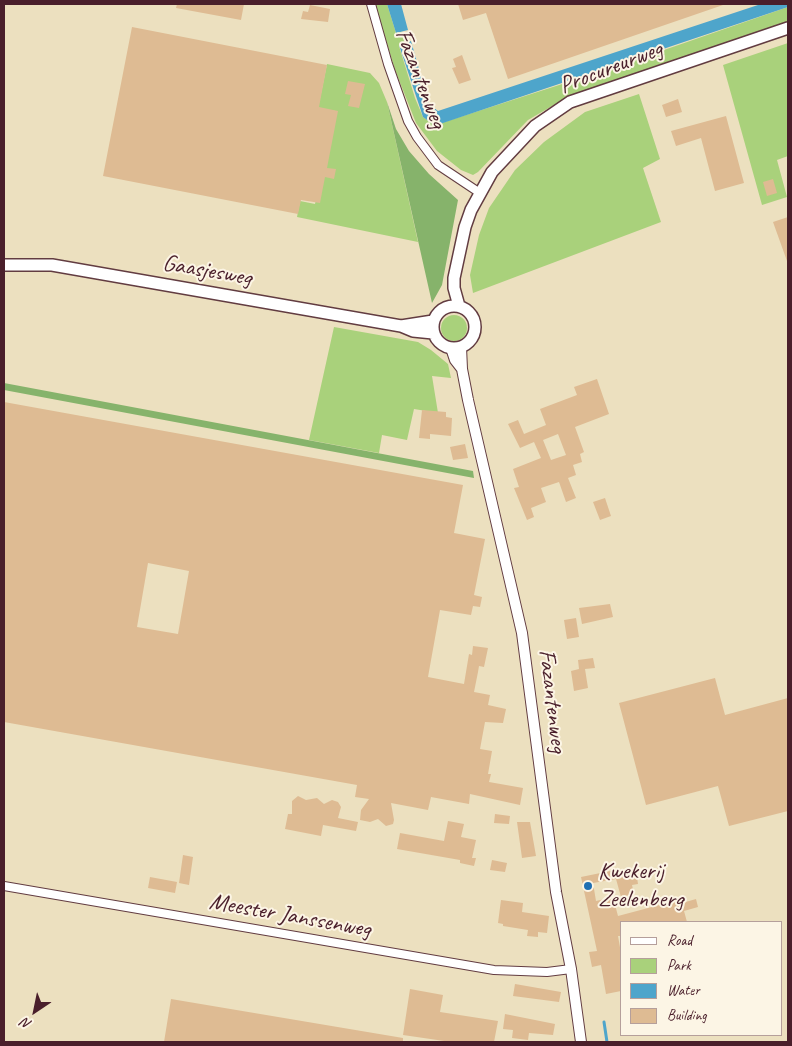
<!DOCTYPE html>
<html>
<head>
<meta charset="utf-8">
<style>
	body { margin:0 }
	#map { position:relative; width:792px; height:1046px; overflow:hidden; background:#ece0bf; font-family:Caveat,sans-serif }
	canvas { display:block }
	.frame { position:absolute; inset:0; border:5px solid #4a1f2b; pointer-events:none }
	.legend { position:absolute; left:620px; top:921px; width:162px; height:115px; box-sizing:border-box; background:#fcf5e5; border:1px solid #b59f9b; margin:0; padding:6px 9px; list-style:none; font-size:15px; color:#4a1f2b }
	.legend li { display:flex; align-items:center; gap:10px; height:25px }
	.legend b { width:25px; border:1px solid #b59f9b }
	.north { position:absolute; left:10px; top:986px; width:50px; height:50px; -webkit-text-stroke:4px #fcf5e5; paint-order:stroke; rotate:214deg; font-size:14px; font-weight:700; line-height:20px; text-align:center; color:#4a1f2b }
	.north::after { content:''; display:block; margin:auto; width:18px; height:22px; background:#4a1f2b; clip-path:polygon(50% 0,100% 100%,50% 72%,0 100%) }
</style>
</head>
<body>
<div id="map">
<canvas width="792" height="1046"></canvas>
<div class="frame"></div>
<ul class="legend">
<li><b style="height:6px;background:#fff"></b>Road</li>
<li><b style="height:14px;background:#a9d17b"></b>Park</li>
<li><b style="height:14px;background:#4ea5cb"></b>Water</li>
<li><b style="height:14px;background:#debb93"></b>Building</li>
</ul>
<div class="north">N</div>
</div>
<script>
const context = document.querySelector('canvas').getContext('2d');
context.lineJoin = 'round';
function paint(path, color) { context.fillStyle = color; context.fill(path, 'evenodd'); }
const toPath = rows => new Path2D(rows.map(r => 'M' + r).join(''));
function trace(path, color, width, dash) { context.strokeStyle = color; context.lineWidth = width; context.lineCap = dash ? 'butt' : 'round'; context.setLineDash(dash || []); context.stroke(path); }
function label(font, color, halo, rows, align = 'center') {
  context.font = font + ' Caveat,sans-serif'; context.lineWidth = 4; context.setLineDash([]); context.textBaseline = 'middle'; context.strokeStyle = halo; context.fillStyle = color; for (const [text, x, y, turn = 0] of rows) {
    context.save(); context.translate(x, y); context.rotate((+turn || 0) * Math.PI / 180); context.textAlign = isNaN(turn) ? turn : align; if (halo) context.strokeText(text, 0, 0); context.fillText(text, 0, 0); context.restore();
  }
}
const green = toPath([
	[375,4,387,4,396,33,401,31,405,43,399,46,415,98,423,117,435,125,615,67,788,7,788,23,633,74,559,102,528,120,478,172,473,175,461,170,437,151,416,123,395,70],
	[788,43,788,156,777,160,787,197,762,205,723,65],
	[327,64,370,73,379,83,387,102,418,242,297,217,300,201,315,204,335,111,318,108],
	[639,94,660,159,643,168,661,222,473,293,470,275,479,235,489,208,515,170,544,142,585,112],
	'441 328a13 13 0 1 1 26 0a13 13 0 1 1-26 0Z',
	[334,327,418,342,431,350,448,364,451,378,432,376,438,413,414,409,407,440,382,435,379,453,309,440]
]);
const forest = toPath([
	[387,102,396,129,409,151,429,174,458,200,442,285,432,303],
	[4,383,473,471,474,478,4,390]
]);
const water = toPath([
	[387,4,401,4,408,30,396,33],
	[761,4,788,4,788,7,440,124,434,125,423,117,399,45,411,41,429,104,438,111]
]);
const stream = toPath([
	[604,1022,607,1042]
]);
const building = toPath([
	[177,4,244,4,241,20,176,8],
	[458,4,723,4,723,5,508,79,486,13,463,20],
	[310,5,330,9,328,22,301,19,303,11,308,12],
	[132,27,327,65,319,107,338,111,327,168,336,169,334,179,325,177,320,203,301,200,298,214,103,176],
	[462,55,471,80,459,84,452,68,456,67,453,59],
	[348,81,365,84,359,108,348,106,351,95,345,94],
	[678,99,682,112,666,117,662,105],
	[726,116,744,183,715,191,701,138,676,146,671,131],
	[773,179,777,193,767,196,763,182],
	[788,217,788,261,787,261,773,222],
	[597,379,609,414,575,427,584,452,580,454,582,462,573,465,576,475,568,478,576,498,566,502,559,482,541,488,546,502,531,508,534,517,527,520,514,488,519,487,513,469,541,458,534,442,520,448,508,424,518,420,524,434,546,425,540,409,577,395,574,387],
	[558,434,566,455,551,460,543,440],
	[4,402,463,485,454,533,485,539,474,595,482,597,480,607,473,606,471,615,440,610,428,677,464,684,469,654,472,655,473,646,488,648,484,667,479,666,478,672,474,692,490,695,488,705,506,709,503,723,485,722,480,749,492,751,488,774,491,774,489,782,523,788,520,805,470,794,469,804,431,797,428,810,391,803,394,820,393,824,386,826,378,819,370,822,360,820,361,810,369,799,355,797,357,785,4,722],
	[148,563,189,571,178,634,137,627],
	[422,410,446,412,446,417,452,418,451,436,430,434,430,439,419,438],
	[465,444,468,458,453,460,450,447],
	[605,498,611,516,600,520,593,502],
	[610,604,613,617,582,624,579,608],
	[576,618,579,637,567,639,564,620],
	[593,658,595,668,585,669,588,688,574,691,571,671,579,669,578,660],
	[715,678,725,715,788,698,788,811,729,826,718,786,646,805,619,703],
	[298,796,306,800,317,798,324,804,332,800,338,802,341,807,338,818,358,822,356,831,323,825,321,836,285,829,288,814,292,814,292,801],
	[495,814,510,816,509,824,494,823],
	[448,821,464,824,461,837,476,840,472,858,476,858,474,866,460,863,460,860,397,849,400,833,444,841],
	[517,822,530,822,536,856,522,858],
	[183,855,193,857,189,885,179,883],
	[492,860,507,863,505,872,490,870],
	[620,869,621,874,636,871,638,884,632,885,634,894,621,897,616,879,593,883,596,901,613,897,618,916,682,899,682,903,696,899,698,907,684,911,687,922,621,922,621,936,618,936,621,953,621,991,606,994,601,965,592,967,589,952,597,951,581,877],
	[150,877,177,882,175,893,148,888],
	[501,900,523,903,522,912,549,916,547,933,538,932,538,937,527,936,528,930,503,926,503,924,498,923],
	[515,984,561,992,559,1002,513,996],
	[410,989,443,995,440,1012,498,1021,494,1042,451,1042,403,1035],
	[171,999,403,1038,403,1042,164,1042],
	[505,1014,555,1024,553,1035,529,1033,528,1040,512,1038,513,1030,503,1029]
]);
const minor = toPath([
	[371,4,388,64,408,121,417,137,438,165,480,193],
	[4,886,494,970,547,972,571,969]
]);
const tertiary = toPath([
	[461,347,462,369,468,400,522,633,556,892,571,969,581,1042],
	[451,348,455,360,462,369]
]);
const secondary = toPath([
	[4,265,52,265,401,326,413,331,433,333],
	'433 327a21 21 0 1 1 42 0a21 21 0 1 1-42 0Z',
	[459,306,454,288,454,278,465,227,471,210,492,172,535,126,570,102,788,28],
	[401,326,433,321]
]);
const markers = [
	[588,886,5,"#1f6fb2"]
];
const streetNames = [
	["Procureurweg",611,68,-21],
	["Fazantenweg",420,79,69],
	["Gaasjesweg",207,271,10],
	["Fazantenweg",552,701,83],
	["Meester Janssenweg",290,916,10]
];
const poiNames = [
	["Kwekerij",598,872],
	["Zeelenberg",598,900]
];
paint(green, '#a9d17b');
paint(forest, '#86b36b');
paint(water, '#4ea5cb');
trace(stream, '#4ea5cb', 3);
paint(building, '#debb93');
trace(minor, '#623c41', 10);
trace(tertiary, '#623c41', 12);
trace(secondary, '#623c41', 14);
trace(minor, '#fff', 8);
trace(tertiary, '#fff', 10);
trace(secondary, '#fff', 11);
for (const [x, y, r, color] of markers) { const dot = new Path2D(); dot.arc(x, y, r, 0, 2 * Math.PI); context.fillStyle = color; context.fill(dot); trace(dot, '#fcf5e5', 2); }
label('24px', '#4a1f2b', '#fcf5e5', streetNames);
label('24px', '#4a1f2b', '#fcf5e5', poiNames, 'left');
</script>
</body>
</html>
